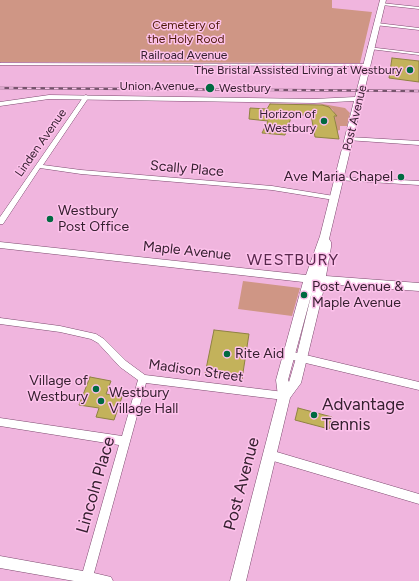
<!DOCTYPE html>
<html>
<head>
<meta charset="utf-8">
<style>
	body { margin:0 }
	canvas { display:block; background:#f0b5de }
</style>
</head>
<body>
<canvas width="419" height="581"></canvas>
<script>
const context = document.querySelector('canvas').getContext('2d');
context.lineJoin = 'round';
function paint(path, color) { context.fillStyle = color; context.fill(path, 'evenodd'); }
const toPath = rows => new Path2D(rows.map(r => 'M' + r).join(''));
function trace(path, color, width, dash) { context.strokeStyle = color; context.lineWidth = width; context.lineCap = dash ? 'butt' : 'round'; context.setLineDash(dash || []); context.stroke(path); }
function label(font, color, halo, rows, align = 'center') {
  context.font = font + ' Figtree,sans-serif'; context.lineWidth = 3; context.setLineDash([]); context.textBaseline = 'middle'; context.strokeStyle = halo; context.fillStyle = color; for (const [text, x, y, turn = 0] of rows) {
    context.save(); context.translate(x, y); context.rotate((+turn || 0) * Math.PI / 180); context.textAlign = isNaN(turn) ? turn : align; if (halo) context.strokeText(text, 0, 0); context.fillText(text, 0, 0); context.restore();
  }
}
const green = toPath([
	[0,0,332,0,332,8,372,12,360,63,0,62],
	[317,103,345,108,350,113,347,126,340,126,340,130,336,131,335,116,333,110,329,107],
	[243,281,300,288,292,316,238,309]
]);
const building = toPath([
	[392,58,419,61,419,82,389,78,392,58],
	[270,104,322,105,329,107,337,116,334,116,339,139,315,137,311,115,292,115,285,135,262,133,268,121,249,119,250,108,267,109,270,104],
	[214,330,249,334,242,379,205,374,214,330],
	[90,377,111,381,106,394,122,397,114,420,96,417,99,408,79,405,90,377],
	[298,408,332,417,329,429,295,420,298,408]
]);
const minor = toPath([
	[381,3,419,7,419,9,382,5,381,5,381,3],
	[377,23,419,28,419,30,375,25,375,23,377,23],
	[368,47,419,53,419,55,370,49,368,49,368,47],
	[0,63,367,64,369,65,367,66,0,65,0,63],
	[86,95,89,97,43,165,81,170,272,186,334,196,337,198,334,200,272,190,81,174,40,168,3,224,0,224,0,217,84,96,86,95],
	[349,137,419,141,419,145,347,140,347,138,349,137],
	[340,177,419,181,419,185,338,180,338,178,340,177],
	[0,318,60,326,96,334,104,339,126,361,145,375,284,392,287,393,289,396,287,399,284,400,146,383,94,573,111,577,113,581,74,581,0,568,0,556,83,571,119,445,0,426,0,418,122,436,138,380,120,367,98,343,91,339,60,332,0,324,0,318],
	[289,351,419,382,419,390,289,359,286,358,285,355,286,352,289,351],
	[270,450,419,494,419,504,270,460,266,458,265,455,266,452,270,450]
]);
const secondary = toPath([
	[380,0,386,0,329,239,331,242,331,247,326,276,419,283,419,291,325,284,301,383,290,398,246,581,230,581,278,396,276,380,303,282,0,248,0,242,306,275,320,236,354,101,314,103,49,99,0,106,0,102,49,95,314,99,355,97,380,0],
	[312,292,296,358,289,382,288,380,312,292]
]);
const rail = toPath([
	[0,88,419,91]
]);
const markers = [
	[410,70,4,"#006a41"],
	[210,88,5,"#006a41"],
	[324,121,4,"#006a41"],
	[401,177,4,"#006a41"],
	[50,219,4,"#006a41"],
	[304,295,4,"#006a41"],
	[227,354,4,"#006a41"],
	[96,389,4,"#006a41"],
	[101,401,4,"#006a41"],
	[314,415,4,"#006a41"]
];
const farParknames = [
	["Cemetery of",186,25],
	["the Holy Rood",186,39]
];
const farStreetnames = [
	["Railroad Avenue",184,55],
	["Union Avenue",157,86],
	["Post Avenue",355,118,-76],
	["Linden Avenue",41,143,-55]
];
const farPoinames = [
	["The Bristal Assisted Living at Westbury",402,70],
	["Westbury",219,88,"left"],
	["Horizon of",316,114],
	["Westbury",316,128]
];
const streetNames = [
	["Scally Place",187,169,5],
	["Maple Avenue",187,251,6],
	["Madison Street",196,371,8]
];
const poiNames = [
	["Ave Maria Chapel",393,177,"right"],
	["Westbury",58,211],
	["Post Office",58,227],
	["Post Avenue &",312,287],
	["Maple Avenue",312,303],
	["Rite Aid",235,354],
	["Village of",88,381,"right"],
	["Westbury",88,397,"right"],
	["Westbury",109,393],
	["Village Hall",109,409]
];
const quarterNames = [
	["WESTBURY",293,260]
];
const nearPoinames = [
	["Advantage",322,405],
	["Tennis",322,425]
];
const nearStreetnames = [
	["Post Avenue",242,484,-75],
	["Lincoln Place",96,485,-74]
];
paint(green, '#cf9685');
paint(building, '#c3b25b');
trace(building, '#8f8242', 1);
trace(minor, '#7d4a6f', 1);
trace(secondary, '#7d4a6f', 1);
paint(minor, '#fff');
paint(secondary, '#fff');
trace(rail, '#77546d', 2.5);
trace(rail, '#fdc2eb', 1.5, [4.5]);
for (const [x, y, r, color] of markers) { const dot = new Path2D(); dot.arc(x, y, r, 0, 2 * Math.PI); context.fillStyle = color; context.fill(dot); trace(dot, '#fdc2eb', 1.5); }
label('12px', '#4e1908', '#fdc2eb', farParknames);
label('12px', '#362030', '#fdc2eb', farStreetnames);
label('12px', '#362030', '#fdc2eb', farPoinames, 'right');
label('14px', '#362030', '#fdc2eb', streetNames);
label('14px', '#362030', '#fdc2eb', poiNames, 'left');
context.letterSpacing = '1px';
label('16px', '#58284c', '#fdc2eb', quarterNames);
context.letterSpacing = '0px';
label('17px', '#362030', '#fdc2eb', nearPoinames, 'left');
label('17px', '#362030', '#fdc2eb', nearStreetnames);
</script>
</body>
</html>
